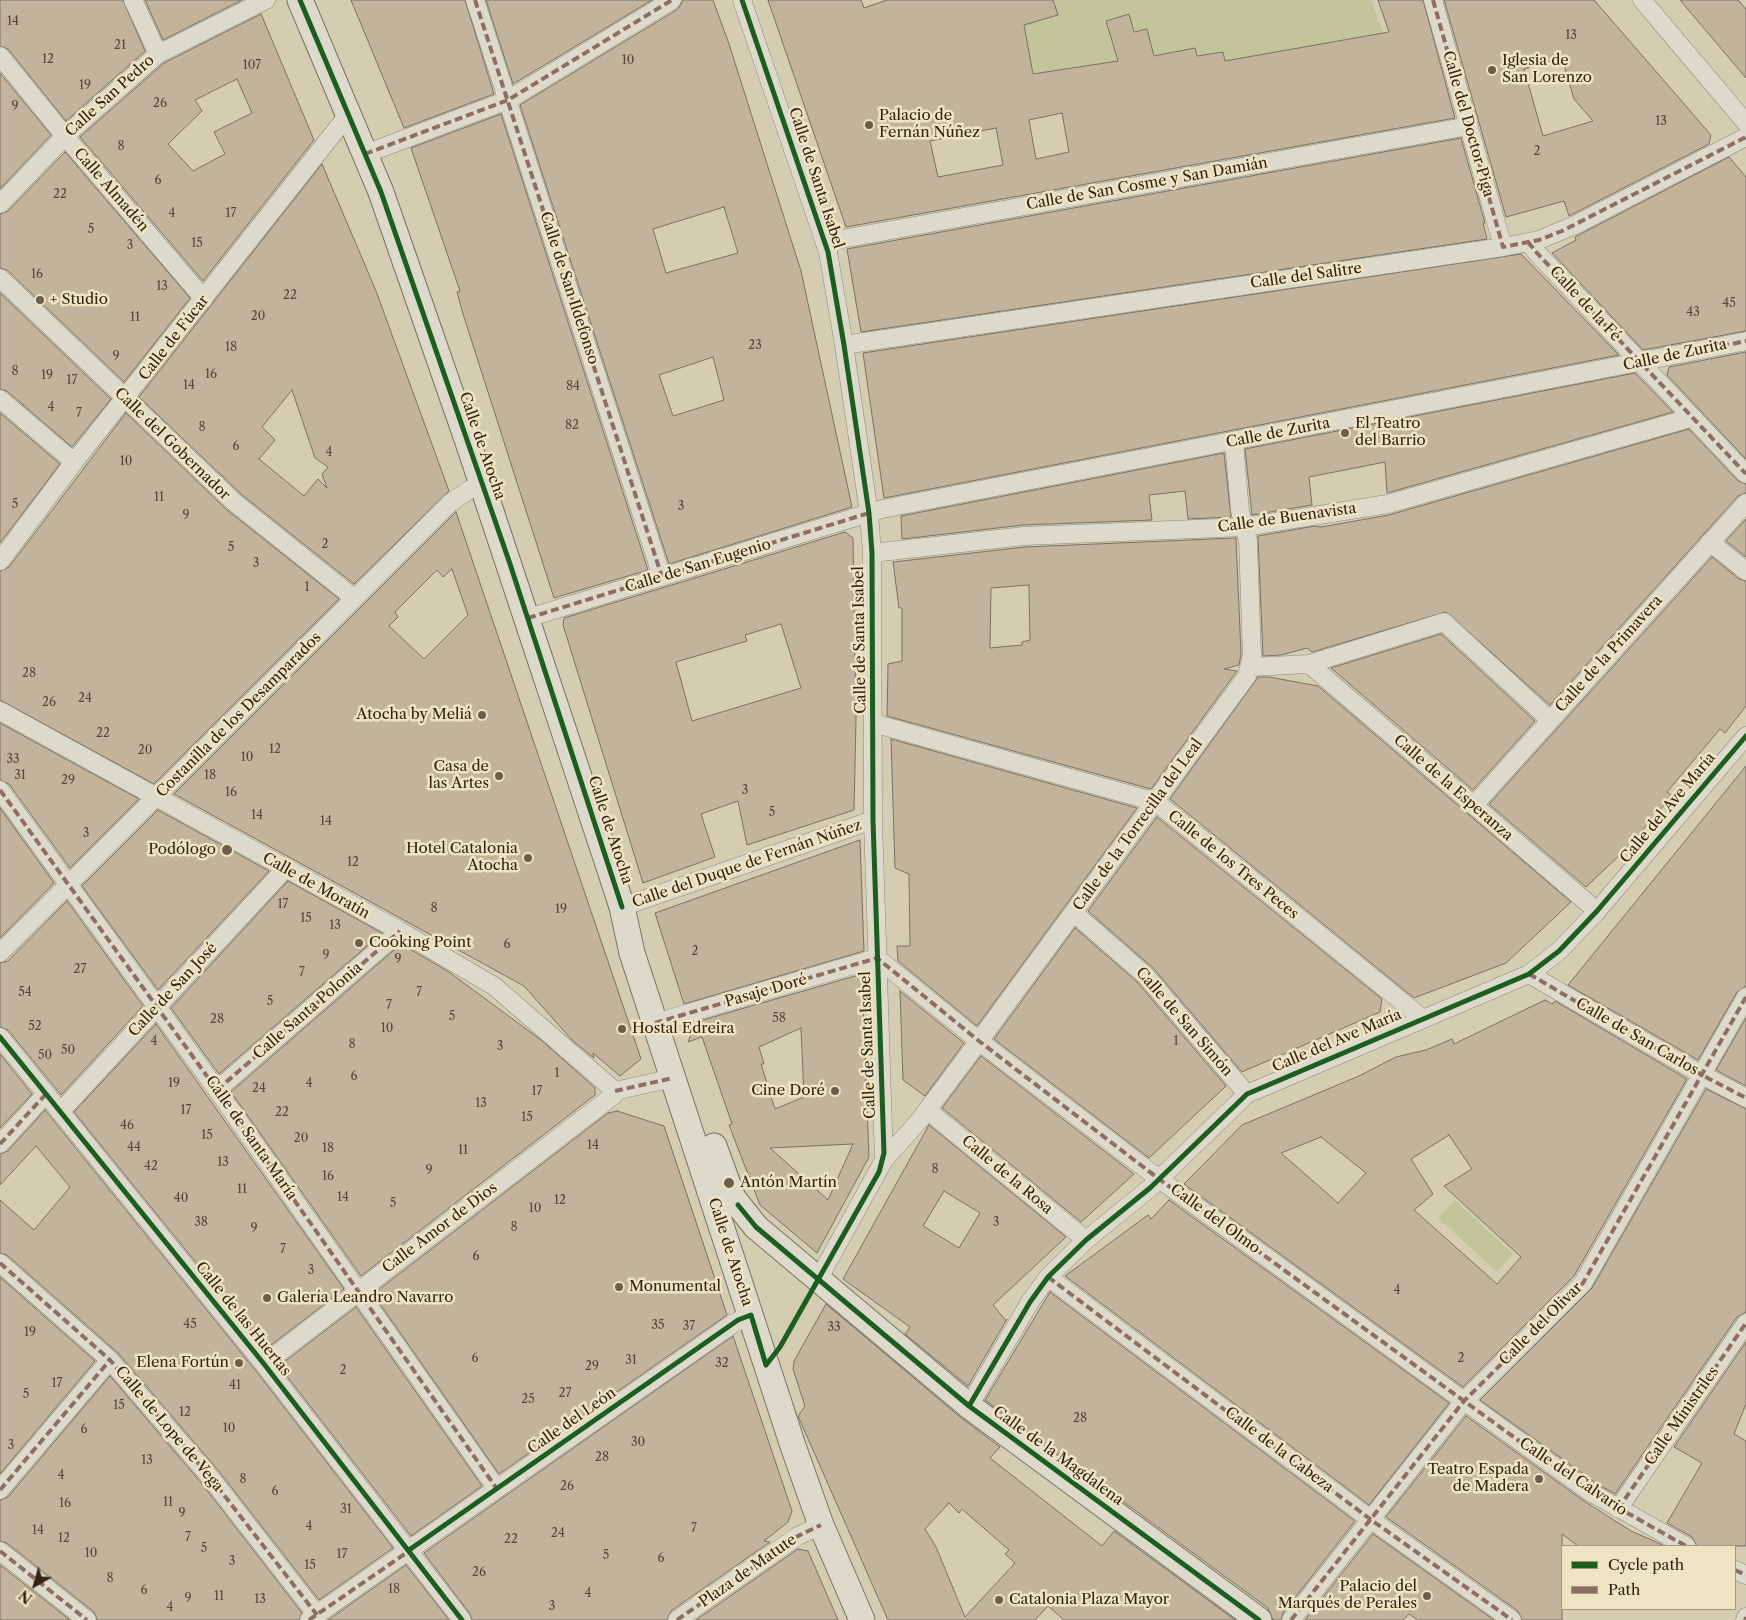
<!DOCTYPE html>
<html>
<head>
<meta charset="utf-8">
<style>
	body { margin:0 }
	#map { position:relative; width:1746px; height:1620px; overflow:hidden; background:#d4cdb1; font-family:"Libre Caslon Text",serif }
	canvas { display:block }
	.legend { position:absolute; left:1561px; top:1545px; width:175px; height:65px; box-sizing:border-box; background:#ece4c3; border:1px solid #a3967e; margin:0; padding:6px 9px; list-style:none; font-size:15px; color:#362117 }
	.legend li { display:flex; align-items:center; gap:10px; height:25px }
	.legend b { width:25px; border:1px solid #a3967e }
	.north { position:absolute; left:10px; top:1560px; width:50px; height:50px; -webkit-text-stroke:4px #ece4c3; paint-order:stroke; rotate:218deg; font-size:14px; font-weight:700; line-height:20px; text-align:center; color:#362117 }
	.north::after { content:''; display:block; margin:auto; width:18px; height:22px; background:#362117; clip-path:polygon(50% 0,100% 100%,50% 72%,0 100%) }
</style>
</head>
<body>
<div id="map">
<canvas width="1746" height="1620"></canvas>
<ul class="legend">
<li><b style="height:6px;background:#1b5e20"></b>Cycle path</li>
<li><b style="height:6px;background:#8d6e63"></b>Path</li>
</ul>
<div class="north">N</div>
</div>
<script>
const context = document.querySelector('canvas').getContext('2d');
context.lineJoin = 'round';
function paint(path, color) { context.fillStyle = color; context.fill(path, 'evenodd'); }
const toPath = rows => new Path2D(rows.map(r => 'M' + r).join(''));
function trace(path, color, width, dash) { context.strokeStyle = color; context.lineWidth = width; context.lineCap = dash ? 'butt' : 'round'; context.setLineDash(dash || []); context.stroke(path); }
function label(font, color, halo, rows, align = 'center') {
  context.font = font + ' "Libre Caslon Text",serif'; context.lineWidth = 5; context.setLineDash([]); context.textBaseline = 'middle'; context.strokeStyle = halo; context.fillStyle = color; for (const [text, x, y, turn = 0] of rows) {
    context.save(); context.translate(x, y); context.rotate((+turn || 0) * Math.PI / 180); context.textAlign = isNaN(turn) ? turn : align; if (halo) context.strokeText(text, 0, 0); context.fillText(text, 0, 0); context.restore();
  }
}
const green = toPath([
	[1053,0,1371,0,1383,33,1225,61,1223,52,1197,56,1195,48,1157,56,1153,53,1147,29,1134,32,1129,15,1106,21,1118,63,1079,68,1079,66,1036,74,1035,81,1022,16,1031,23,1058,15],
	[1455,1200,1513,1254,1497,1272,1438,1218]
]);
const building = toPath([
	[0,0,123,0,145,51,66,121,8,49,0,46,0,0],
	[145,0,242,0,163,40,145,0],
	[351,0,465,0,494,94,404,128,351,0],
	[486,0,652,0,513,84,486,0],
	[683,0,713,0,729,44,801,271,852,507,669,564,520,105,678,9,683,0],
	[724,207,738,253,666,273,653,229,724,207],
	[713,357,724,400,673,416,659,375,713,357],
	[768,0,861,0,864,8,887,0,1053,0,1058,15,1024,25,1033,74,1118,61,1106,21,1129,14,1134,32,1147,29,1154,56,1195,48,1197,56,1223,52,1225,61,1389,32,1378,0,1423,0,1455,118,846,227,768,0],
	[1062,113,1069,152,1036,159,1029,120,1062,113],
	[996,128,1003,165,938,177,930,141,996,128],
	[1444,0,1594,0,1711,135,1709,144,1569,216,1564,201,1506,217,1444,0],
	[1562,58,1574,99,1593,121,1543,136,1524,69,1562,58],
	[1680,0,1738,0,1746,9,1746,78,1680,0],
	[261,14,314,140,203,281,80,137,164,63,261,14],
	[237,79,252,113,214,132,225,154,193,171,168,144,202,111,195,100,237,79],
	[0,73,51,135,0,189,0,73],
	[501,114,648,570,554,598,463,314,457,292,460,291,411,148,501,114],
	[1461,138,1485,223,1483,223,1487,239,861,332,847,249,1461,138],
	[65,152,190,298,124,382,7,270,0,268,0,214,8,211,65,152],
	[1729,157,1746,177,1746,331,1643,350,1552,253,1576,240,1575,237,1729,157],
	[322,164,376,291,449,491,354,584,241,494,139,397,322,164],
	[292,390,315,458,328,467,322,474,327,488,318,479,304,496,259,459,275,440,262,427,292,390],
	[1521,254,1619,355,884,498,863,353,1521,254],
	[0,293,111,399,72,447,7,391,0,389,0,293],
	[1746,352,1746,459,1667,375,1669,367,1746,352],
	[1635,373,1673,412,1387,493,1385,462,1309,477,1312,505,1252,515,1245,449,1635,373],
	[0,413,60,464,0,543,0,413],
	[126,413,227,510,339,599,154,784,0,700,0,571,9,567,126,413],
	[1689,429,1738,481,1746,484,1746,493,1738,496,1550,705,1446,612,1312,652,1307,648,1281,655,1263,656,1258,536,1315,526,1321,527,1389,515,1689,429],
	[1224,453,1231,517,1188,519,1185,491,1149,495,1152,520,1023,525,902,539,901,516,1224,453],
	[456,512,641,1059,620,1076,593,1053,594,1058,572,1040,524,986,174,794,456,512],
	[452,569,468,615,424,659,389,626,398,617,395,612,437,570,443,577,452,569],
	[1746,519,1746,557,1726,541,1746,519],
	[845,532,853,538,856,719,854,810,747,845,738,801,701,814,715,857,643,883,563,625,564,618,845,532],
	[781,624,801,688,692,721,676,662,747,641,745,635,781,624],
	[1236,538,1241,654,1239,665,1224,669,1237,671,1151,789,887,716,888,664,902,661,902,608,899,608,893,562,1025,547,1236,538],
	[1029,585,1030,640,1022,642,1022,645,990,648,991,588,1029,585],
	[1712,557,1739,579,1746,581,1746,706,1725,733,1720,729,1667,792,1672,796,1625,850,1586,887,1489,804,1712,557],
	[1441,634,1535,721,1473,790,1331,668,1441,634],
	[1258,677,1269,677,1318,686,1571,902,1506,963,1414,998,1170,799,1258,677],
	[0,723,139,799,70,868,9,784,0,780,0,723],
	[891,739,1137,808,977,1026,898,961,897,946,910,946,909,874,895,868,891,739],
	[1746,766,1746,986,1737,992,1698,1060,1568,985,1746,766],
	[0,808,54,883,0,938,0,808],
	[158,810,269,871,158,990,82,886,158,810],
	[1157,817,1382,999,1380,1012,1242,1072,1153,968,1088,911,1157,817],
	[860,840,864,951,684,1004,655,913,860,840],
	[288,881,382,933,219,1074,171,1008,288,881],
	[67,901,143,1006,61,1095,8,1030,0,1027,0,963,8,961,67,901],
	[1075,928,1137,982,1226,1086,1149,1158,994,1039,1075,928],
	[401,944,449,972,541,1040,595,1088,595,1095,361,1276,231,1092,401,944],
	[862,974,869,1157,817,1253,760,1205,729,1125,732,1124,702,1037,688,1042,696,1022,862,974],
	[801,1028,804,1097,775,1109,761,1064,764,1064,759,1047,801,1028],
	[853,1144,828,1200,770,1148,853,1144],
	[900,991,964,1043,925,1096,903,1080,900,991],
	[1545,1000,1552,1004,1555,1001,1687,1079,1574,1276,1463,1387,1184,1184,1242,1125,1359,1076,1396,1057,1426,1050,1452,1039,1454,1044,1545,1000],
	[1449,1135,1472,1169,1444,1186,1521,1257,1497,1284,1414,1210,1433,1194,1411,1159,1449,1135],
	[1321,1137,1366,1173,1338,1203,1281,1153,1321,1137],
	[1746,1018,1746,1086,1716,1070,1746,1018],
	[156,1024,344,1289,266,1349,74,1112,156,1024],
	[0,1054,32,1094,0,1128,0,1054],
	[981,1056,1134,1174,1081,1222,942,1108,981,1056],
	[1706,1089,1746,1109,1746,1312,1737,1317,1615,1494,1596,1483,1480,1400,1592,1288,1706,1089],
	[45,1110,256,1371,393,1548,319,1600,218,1470,118,1353,7,1255,0,1253,0,1200,34,1230,70,1187,36,1146,0,1185,0,1154,8,1151,45,1110],
	[617,1111,664,1126,727,1315,499,1474,373,1294,608,1113,617,1111],
	[929,1125,1066,1237,993,1305,1006,1321,1007,1319,968,1386,905,1334,910,1327,843,1279,929,1125],
	[944,1191,980,1213,959,1248,923,1226,944,1191],
	[1169,1200,1449,1403,1369,1505,1065,1276,1148,1215,1151,1219,1169,1200],
	[0,1277,95,1361,0,1474,0,1277],
	[1050,1292,1355,1521,1283,1613,1281,1620,1273,1620,1268,1608,985,1400,1050,1292],
	[826,1304,960,1417,1000,1447,990,1458,1102,1546,1114,1531,1235,1620,1064,1620,1048,1606,1035,1620,888,1620,798,1416,805,1406,793,1369,794,1361,826,1304],
	[949,1503,959,1513,962,1509,1009,1550,1005,1554,1015,1563,965,1617,936,1547,925,1529,949,1503],
	[356,1307,482,1486,411,1536,279,1366,356,1307],
	[733,1336,792,1511,788,1522,764,1541,770,1542,671,1611,667,1620,472,1620,470,1614,424,1553,733,1336],
	[1746,1342,1746,1404,1734,1434,1746,1441,1746,1546,1697,1546,1692,1537,1667,1523,1702,1463,1674,1447,1746,1342],
	[110,1376,202,1484,302,1613,299,1620,97,1620,94,1612,7,1543,0,1541,0,1500,8,1497,110,1376],
	[1466,1416,1584,1501,1631,1531,1665,1546,1578,1546,1562,1534,1562,1620,1522,1620,1518,1611,1386,1517,1466,1416],
	[1373,1534,1494,1620,1418,1620,1409,1614,1403,1620,1305,1620,1373,1534],
	[798,1549,808,1551,838,1620,696,1620,798,1549],
	[0,1565,70,1620,0,1620,0,1565],
	[406,1565,449,1620,328,1620,406,1565]
]);
const street = toPath([
	[133,0,158,54],
	[475,0,662,577],
	[742,0,828,252,844,345,869,513,872,553,873,820,884,1160,818,1280],
	[1433,0,1503,247],
	[1642,0,1746,123],
	[0,56,65,136,204,299],
	[365,154,508,100,672,0],
	[0,204,65,136,158,54,266,0],
	[825,242,1469,126],
	[1528,242,1537,253,1746,474],
	[0,278,234,502,354,598],
	[844,345,1503,247,1539,240,1577,224,1746,137],
	[0,399,74,462],
	[1710,542,1746,571],
	[872,553,1024,536,1244,527,1388,504,1690,418],
	[0,561,74,462,347,116],
	[528,618,882,509,1746,341],
	[1309,664,1597,911],
	[1251,667,1309,664,1444,622,1550,720],
	[0,711,400,931,494,986,615,1091,614,1095,264,1364],
	[873,723,1156,802,1422,1018],
	[0,790,217,1090,497,1489],
	[1474,805,1746,503],
	[622,907,873,820],
	[1074,913,1145,975,1247,1094],
	[0,953,450,503,469,490,483,485],
	[1529,974,1702,1075,1746,1098],
	[655,1023,877,958,979,1041,1159,1179,1464,1401,1590,1492,1686,1546],
	[0,1037,264,1364,462,1620],
	[217,1090,400,931],
	[615,1091,673,1078],
	[927,1110,1086,1240],
	[60,1112,285,869],
	[0,1144,46,1094],
	[884,1160,919,1121,979,1041,1247,676,1252,655,1248,541,1240,511,1234,442],
	[0,1263,110,1360,210,1477,317,1615],
	[1048,1277,1370,1519,1512,1620],
	[969,1406,1030,1302,1048,1277,1086,1240,1150,1188,1247,1094,1529,974,1559,951,1597,911,1746,736],
	[0,1490,110,1360],
	[1618,1509,1746,1323],
	[0,1551,87,1620],
	[1735,1570,1746,1575],
	[309,1620,734,1323,751,1315],
	[677,1620,798,1536,821,1525],
	[1291,1620,1464,1401,1583,1283,1746,997],
	[1745,1620,1746,1617]
]);
const secondary = toPath([
	[300,0,381,192,469,445,611,873,622,907,632,953,793,1446,821,1525,862,1620],
	[714,1146,733,1198,756,1227,969,1406,1259,1620]
]);
const quiet = toPath([
	[475,0,662,577],
	[1433,0,1503,247,1539,240,1562,231,1746,137],
	[365,154,508,100,672,0],
	[1528,242,1537,253,1746,474],
	[1639,363,1746,341],
	[528,618,869,513],
	[0,790,217,1090,497,1489],
	[1529,974,1702,1075,1746,1098],
	[655,1023,877,958,979,1041,1159,1179,1464,1401,1590,1492,1686,1546],
	[217,1090,400,931],
	[615,1091,673,1078],
	[0,1144,46,1094],
	[0,1263,110,1360,210,1477,317,1615],
	[1048,1277,1370,1519,1512,1620],
	[0,1490,110,1360],
	[1618,1509,1746,1323],
	[0,1551,87,1620],
	[1735,1570,1746,1575],
	[309,1620,412,1549],
	[677,1620,798,1536,821,1525],
	[1291,1620,1464,1401,1583,1283,1746,997],
	[1745,1620,1746,1617]
]);
const cycleway = toPath([
	[300,0,381,192,509,561,622,907],
	[742,0,828,252,844,345,869,513,872,553,873,820,884,1153,879,1172,780,1347,766,1365],
	[0,1037,264,1364,462,1620],
	[738,1205,756,1227,969,1406,1259,1620],
	[969,1406,1030,1302,1048,1277,1086,1240,1150,1188,1247,1094,1529,974,1559,951,1597,911,1746,736],
	[409,1550,738,1320,751,1315,766,1365]
]);
const markers = [
	[1492,70,5,"#6d5d4d"],
	[869,125,5,"#6d5d4d"],
	[40,300,5,"#6d5d4d"],
	[1345,433,5,"#6d5d4d"],
	[482,715,5,"#6d5d4d"],
	[499,776,5,"#6d5d4d"],
	[227,850,6,"#6d5d4d"],
	[528,858,5,"#6d5d4d"],
	[359,943,5,"#6d5d4d"],
	[622,1029,5,"#6d5d4d"],
	[835,1091,5,"#6d5d4d"],
	[729,1183,6,"#6d5d4d"],
	[619,1287,5,"#6d5d4d"],
	[267,1298,5,"#6d5d4d"],
	[239,1363,5,"#6d5d4d"],
	[1539,1479,5,"#6d5d4d"],
	[1427,1596,5,"#6d5d4d"],
	[999,1600,5,"#6d5d4d"]
];
const numberNames = [
	["14",13,22],
	["13",1571,36],
	["21",120,46],
	["12",48,60],
	["10",628,61],
	["107",252,66],
	["19",85,86],
	["26",160,104],
	["9",15,107],
	["13",1661,122],
	["8",121,147],
	["2",1537,152],
	["6",158,181],
	["22",60,195],
	["4",172,214],
	["17",231,214],
	["5",91,230],
	["15",197,244],
	["3",130,246],
	["16",37,275],
	["13",162,287],
	["22",290,296],
	["45",1729,304],
	["43",1693,313],
	["20",258,317],
	["11",135,318],
	["23",755,346],
	["18",231,348],
	["9",116,357],
	["8",15,372],
	["16",211,375],
	["19",47,376],
	["17",72,381],
	["14",189,386],
	["84",573,387],
	["4",51,408],
	["7",79,414],
	["82",572,426],
	["8",202,428],
	["6",236,447],
	["4",329,453],
	["10",126,462],
	["11",159,498],
	["5",15,505],
	["3",681,507],
	["9",186,516],
	["2",325,545],
	["5",231,548],
	["3",256,564],
	["1",307,588],
	["28",29,674],
	["24",85,699],
	["26",49,703],
	["22",103,734],
	["12",275,750],
	["20",145,751],
	["10",247,758],
	["33",13,760],
	["31",20,776],
	["18",210,776],
	["29",68,781],
	["3",745,791],
	["16",231,793],
	["5",772,813],
	["14",257,816],
	["14",326,822],
	["3",86,834],
	["12",353,863],
	["17",283,905],
	["8",434,909],
	["19",561,910],
	["15",306,919],
	["13",335,926],
	["6",507,945],
	["2",695,952],
	["9",326,956],
	["9",398,960],
	["27",80,970],
	["7",302,973],
	["54",25,993],
	["7",419,993],
	["5",270,1002],
	["7",389,1006],
	["5",452,1017],
	["58",779,1019],
	["28",217,1020],
	["52",35,1027],
	["10",387,1029],
	["4",154,1042],
	["1",1176,1042],
	["8",352,1045],
	["3",500,1047],
	["50",68,1051],
	["50",45,1056],
	["1",557,1074],
	["6",354,1077],
	["19",174,1084],
	["4",309,1084],
	["24",259,1089],
	["17",537,1092],
	["13",481,1104],
	["17",186,1111],
	["22",282,1113],
	["15",527,1118],
	["46",127,1126],
	["15",207,1136],
	["20",301,1139],
	["14",593,1146],
	["44",134,1148],
	["18",328,1149],
	["11",463,1151],
	["13",223,1163],
	["42",151,1167],
	["8",935,1170],
	["9",429,1171],
	["16",328,1177],
	["11",242,1190],
	["14",343,1198],
	["40",181,1199],
	["12",560,1201],
	["5",393,1204],
	["10",535,1209],
	["38",201,1223],
	["3",996,1223],
	["8",514,1228],
	["9",254,1229],
	["7",283,1250],
	["6",476,1257],
	["3",311,1271],
	["4",1397,1291],
	["45",190,1325],
	["35",658,1326],
	["37",689,1327],
	["33",834,1328],
	["19",30,1333],
	["6",475,1359],
	["2",1461,1359],
	["31",631,1361],
	["32",722,1364],
	["29",592,1367],
	["2",343,1371],
	["17",57,1384],
	["41",235,1386],
	["27",565,1394],
	["5",26,1395],
	["25",528,1400],
	["15",119,1406],
	["12",185,1413],
	["28",1080,1419],
	["10",229,1429],
	["6",84,1430],
	["30",638,1443],
	["3",11,1446],
	["28",602,1458],
	["13",147,1461],
	["4",61,1476],
	["8",243,1480],
	["26",567,1487],
	["6",275,1492],
	["11",168,1503],
	["16",65,1504],
	["31",346,1510],
	["9",182,1514],
	["4",309,1527],
	["7",694,1529],
	["14",38,1531],
	["24",558,1534],
	["7",188,1538],
	["12",64,1539],
	["22",511,1540],
	["5",204,1549],
	["10",91,1554],
	["17",342,1555],
	["5",606,1556],
	["6",661,1559],
	["3",232,1562],
	["15",310,1566],
	["26",479,1573],
	["8",110,1579],
	["18",394,1590],
	["6",144,1591],
	["4",588,1594],
	["11",219,1597],
	["9",188,1599],
	["13",260,1600],
	["3",552,1607],
	["4",170,1608]
];
const poiNames = [
	["Iglesia de",1502,61],
	["San Lorenzo",1502,78],
	["Palacio de",879,116],
	["Fernán Núñez",879,133],
	["+ Studio",50,300],
	["El Teatro",1355,424],
	["del Barrio",1355,441],
	["Atocha by Meliá",472,715,"right"],
	["Casa de",489,767,"right"],
	["las Artes",489,784,"right"],
	["Hotel Catalonia",518,849,"right"],
	["Atocha",518,866,"right"],
	["Podólogo",216,850,"right"],
	["Cooking Point",369,943],
	["Hostal Edreira",632,1029],
	["Cine Doré",825,1091,"right"],
	["Antón Martín",740,1183],
	["Monumental",629,1287],
	["Galería Leandro Navarro",277,1298],
	["Elena Fortún",229,1363,"right"],
	["Teatro Espada",1529,1470,"right"],
	["de Madera",1529,1487,"right"],
	["Palacio del",1417,1587,"right"],
	["Marqués de Perales",1417,1604,"right"],
	["Catalonia Plaza Mayor",1009,1600]
];
const streetNames = [
	["Calle San Pedro",110,96,-42],
	["Calle del Doctor Piga",1468,124,74],
	["Calle de Santa Isabel",816,178,72],
	["Calle de San Cosme y San Damián",1147,184,-10],
	["Calle Almadén",111,190,49],
	["Calle del Salitre",1306,276,-8],
	["Calle de San Ildefonso",569,288,72],
	["Calle de la Fé",1585,304,47],
	["Calle de Fúcar",174,338,-52],
	["Calle de Zurita",1675,355,-12],
	["Calle de Zurita",1278,433,-11],
	["Calle del Gobernador",172,444,44],
	["Calle de Atocha",482,446,71],
	["Calle de Buenavista",1287,518,-8],
	["Calle de San Eugenio",698,566,-17],
	["Calle de Santa Isabel",860,640,-91],
	["Calle de la Primavera",1609,654,-48],
	["Costanilla de los Desamparados",239,715,-45],
	["Calle de la Esperanza",1453,788,41],
	["Calle del Ave María",1668,808,-50],
	["Calle de la Torrecilla del Leal",1138,825,-54],
	["Calle de Atocha",610,830,72],
	["Calle del Duque de Fernán Núñez",747,864,-19],
	["Calle de los Tres Peces",1233,865,39],
	["Calle de Moratín",316,886,29],
	["Calle de San José",173,990,-47],
	["Pasaje Doré",766,991,-16],
	["Calle Santa Polonia",308,1011,-41],
	["Calle de San Simón",1184,1022,49],
	["Calle de San Carlos",1637,1037,30],
	["Calle del Ave María",1337,1041,-23],
	["Calle de Santa Isabel",868,1045,-92],
	["Calle de Santa María",251,1138,55],
	["Calle de la Rosa",1007,1175,40],
	["Calle del Olmo",1215,1219,36],
	["Calle Amor de Dios",440,1228,-37],
	["Calle de Atocha",730,1252,72],
	["Calle de las Huertas",243,1319,51],
	["Calle del Olivar",1541,1324,-45],
	["Calle Ministriles",1682,1416,-55],
	["Calle del León",572,1421,-35],
	["Calle de Lope de Vega",169,1429,50],
	["Calle de la Cabeza",1279,1450,37],
	["Calle de la Magdalena",1058,1456,36],
	["Calle del Calvario",1573,1477,34],
	["Plaza de Matute",748,1571,-35]
];
paint(green, '#c2c499');
paint(building, '#c2b39d');
trace(building, '#787162', 1);
trace(street, '#8e8777', 19);
trace(secondary, '#787162', 27);
trace(street, '#dddacb', 18);
trace(secondary, '#dddacb', 25);
trace(quiet, '#8d6e63', 4, [8, 4]);
trace(cycleway, '#1b5e20', 5);
for (const [x, y, r, color] of markers) { const dot = new Path2D(); dot.arc(x, y, r, 0, 2 * Math.PI); context.fillStyle = color; context.fill(dot); trace(dot, '#ece4c3', 2); }
label('12px', '#594638', null, numberNames);
label('15px', '#362117', '#ece4c3', poiNames, 'left');
label('15px', '#362117', '#ece4c3', streetNames);
</script>
</body>
</html>
